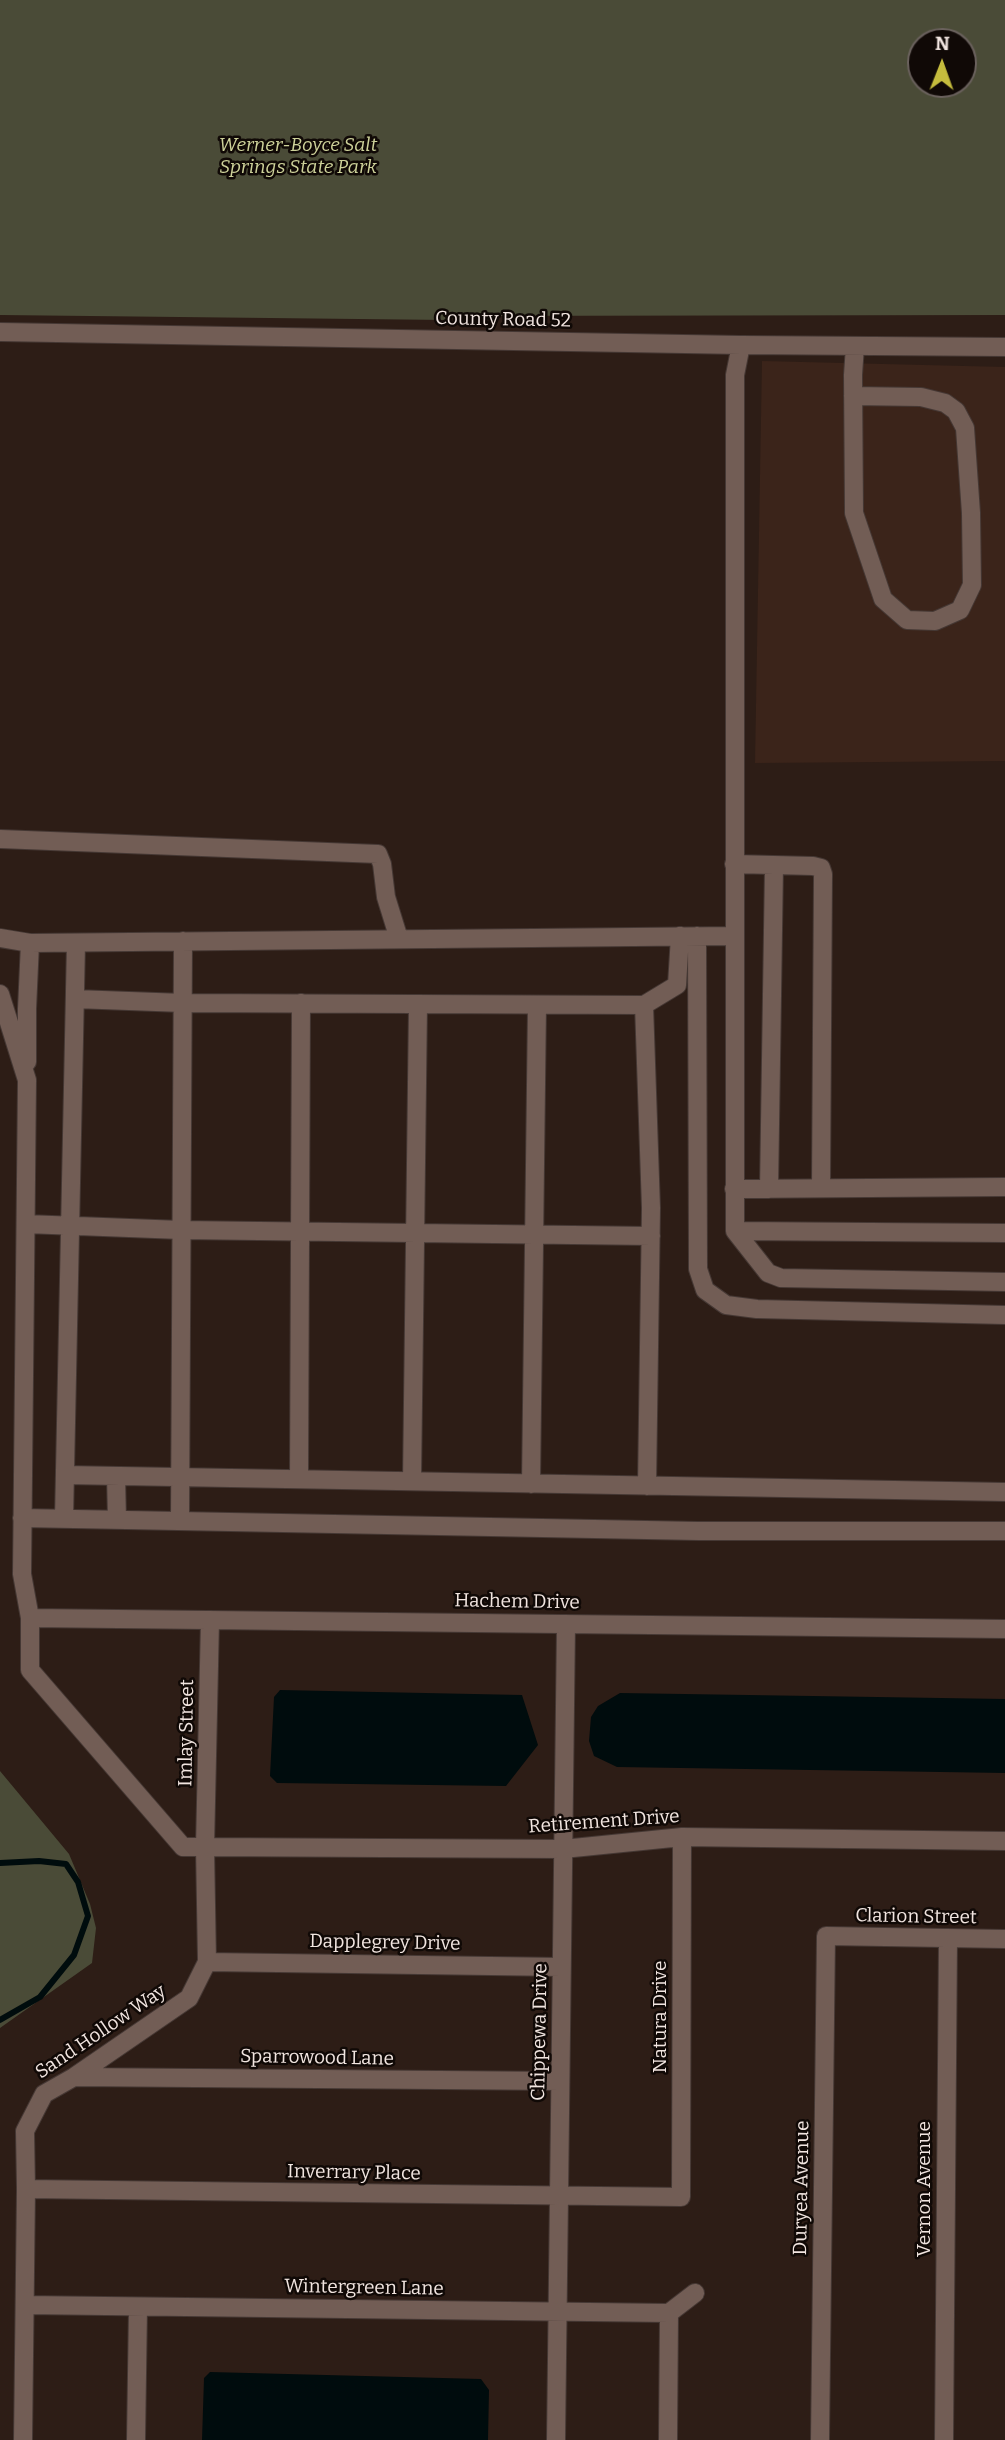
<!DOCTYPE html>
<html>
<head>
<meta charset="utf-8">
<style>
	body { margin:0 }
	#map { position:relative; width:1005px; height:2440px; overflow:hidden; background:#2d1d16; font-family:Bitter,serif }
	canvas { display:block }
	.north { position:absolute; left:907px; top:28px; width:70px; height:70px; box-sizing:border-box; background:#100906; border:2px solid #6a615d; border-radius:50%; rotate:1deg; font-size:19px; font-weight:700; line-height:28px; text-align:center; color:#f1e5e0 }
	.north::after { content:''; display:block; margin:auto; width:24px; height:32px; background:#c5bc3d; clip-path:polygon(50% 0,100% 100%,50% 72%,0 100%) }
</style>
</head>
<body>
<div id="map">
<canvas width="1005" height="2440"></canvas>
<div class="north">N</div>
</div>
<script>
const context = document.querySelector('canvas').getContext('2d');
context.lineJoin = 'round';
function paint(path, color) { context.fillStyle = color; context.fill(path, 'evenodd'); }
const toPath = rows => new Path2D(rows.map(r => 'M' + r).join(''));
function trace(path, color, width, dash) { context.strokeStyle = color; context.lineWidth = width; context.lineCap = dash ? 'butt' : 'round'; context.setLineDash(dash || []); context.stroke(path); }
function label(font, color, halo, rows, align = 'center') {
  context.font = font + ' Bitter,serif'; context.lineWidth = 5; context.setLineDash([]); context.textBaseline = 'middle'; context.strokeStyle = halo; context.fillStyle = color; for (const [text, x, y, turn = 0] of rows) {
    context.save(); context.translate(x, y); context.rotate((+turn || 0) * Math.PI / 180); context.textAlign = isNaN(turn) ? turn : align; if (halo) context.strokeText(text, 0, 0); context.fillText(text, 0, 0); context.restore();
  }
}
const built = toPath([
	[762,361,1005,367,1005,761,755,763]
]);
const green = toPath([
	[0,0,1005,0,1005,315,444,316,447,320,0,315],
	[921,42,963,42,963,84,921,84],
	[0,1771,69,1854,90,1904,96,1928,92,1963,0,2028]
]);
const water = toPath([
	[280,1690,522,1695,538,1745,506,1786,277,1783,270,1776,274,1697],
	[620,1693,1005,1699,1005,1773,617,1767,594,1756,589,1741,591,1717,598,1706],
	[210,2372,481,2379,489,2390,488,2440,202,2440,204,2378]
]);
const stream = toPath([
	[0,1863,39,1861,66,1864,78,1882,88,1916,74,1955,40,1997,0,2020]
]);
const minor = toPath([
	[0,332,741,345,1005,347],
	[741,345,735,375,735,1231,1005,1233],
	[853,396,921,397,945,403,956,411,965,428,971,513,972,585,960,610,935,621,907,620,883,599,854,513,853,375,855,346],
	[0,839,378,854,382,864,386,897,399,939],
	[734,864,813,866,821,868,823,874,821,1188],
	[697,936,698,1269,705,1290,726,1305,757,1309,1005,1315],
	[0,938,30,943,734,936],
	[0,994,27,1080,22,1574,30,1618,30,1670,183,1847,205,1847,207,1962,189,1998,74,2077,44,2094,25,2131,26,2189,23,2440],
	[75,999,183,1003,644,1005,677,985,680,936],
	[644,1005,651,1208,647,1486],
	[27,1062,27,1009,30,943],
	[734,1189,1005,1187],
	[769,1189,774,866],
	[26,1224,181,1230,651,1236],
	[735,1231,768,1273,781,1278,1005,1282],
	[65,1475,1005,1492],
	[116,1476,117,1520],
	[299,1479,301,1003],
	[412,1481,418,1004],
	[531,1484,537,1005],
	[22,1518,698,1531,1005,1531],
	[64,1519,76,943],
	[180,1521,183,941],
	[30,1618,1005,1629],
	[210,1620,205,1847,563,1849,682,1837,1005,1841],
	[207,1962,561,1967],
	[74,2077,560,2081],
	[26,2189,681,2197,682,1837],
	[25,2305,669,2313,695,2293],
	[136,2440,138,2307],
	[556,2440,566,1624],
	[668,2440,669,2313],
	[820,2440,826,1936,1005,1939],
	[944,2440,948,1938]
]);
const parkNames = [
	["Werner-Boyce Salt",298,146],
	["Springs State Park",298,168]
];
const streetNames = [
	["County Road 52",503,320,1],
	["Hachem Drive",517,1602,1],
	["Imlay Street",187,1733,-89],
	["Retirement Drive",604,1822,-4],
	["Clarion Street",916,1917,1],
	["Dapplegrey Drive",385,1943,1],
	["Natura Drive",661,2017,-90],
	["Sand Hollow Way",101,2032,-34],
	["Chippewa Drive",540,2032,-89],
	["Sparrowood Lane",317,2058,1],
	["Inverrary Place",354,2173,1],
	["Duryea Avenue",802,2188,-89],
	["Vernon Avenue",925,2189,-90],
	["Wintergreen Lane",364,2288,1]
];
paint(built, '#3b241a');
paint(green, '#4a4b37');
paint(water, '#000c0d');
trace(stream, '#000c0d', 6);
trace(minor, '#453834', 20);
trace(minor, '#725d55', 18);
label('italic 19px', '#ced29a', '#100906', parkNames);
label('19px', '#f1e5e0', '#100906', streetNames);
</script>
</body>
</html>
